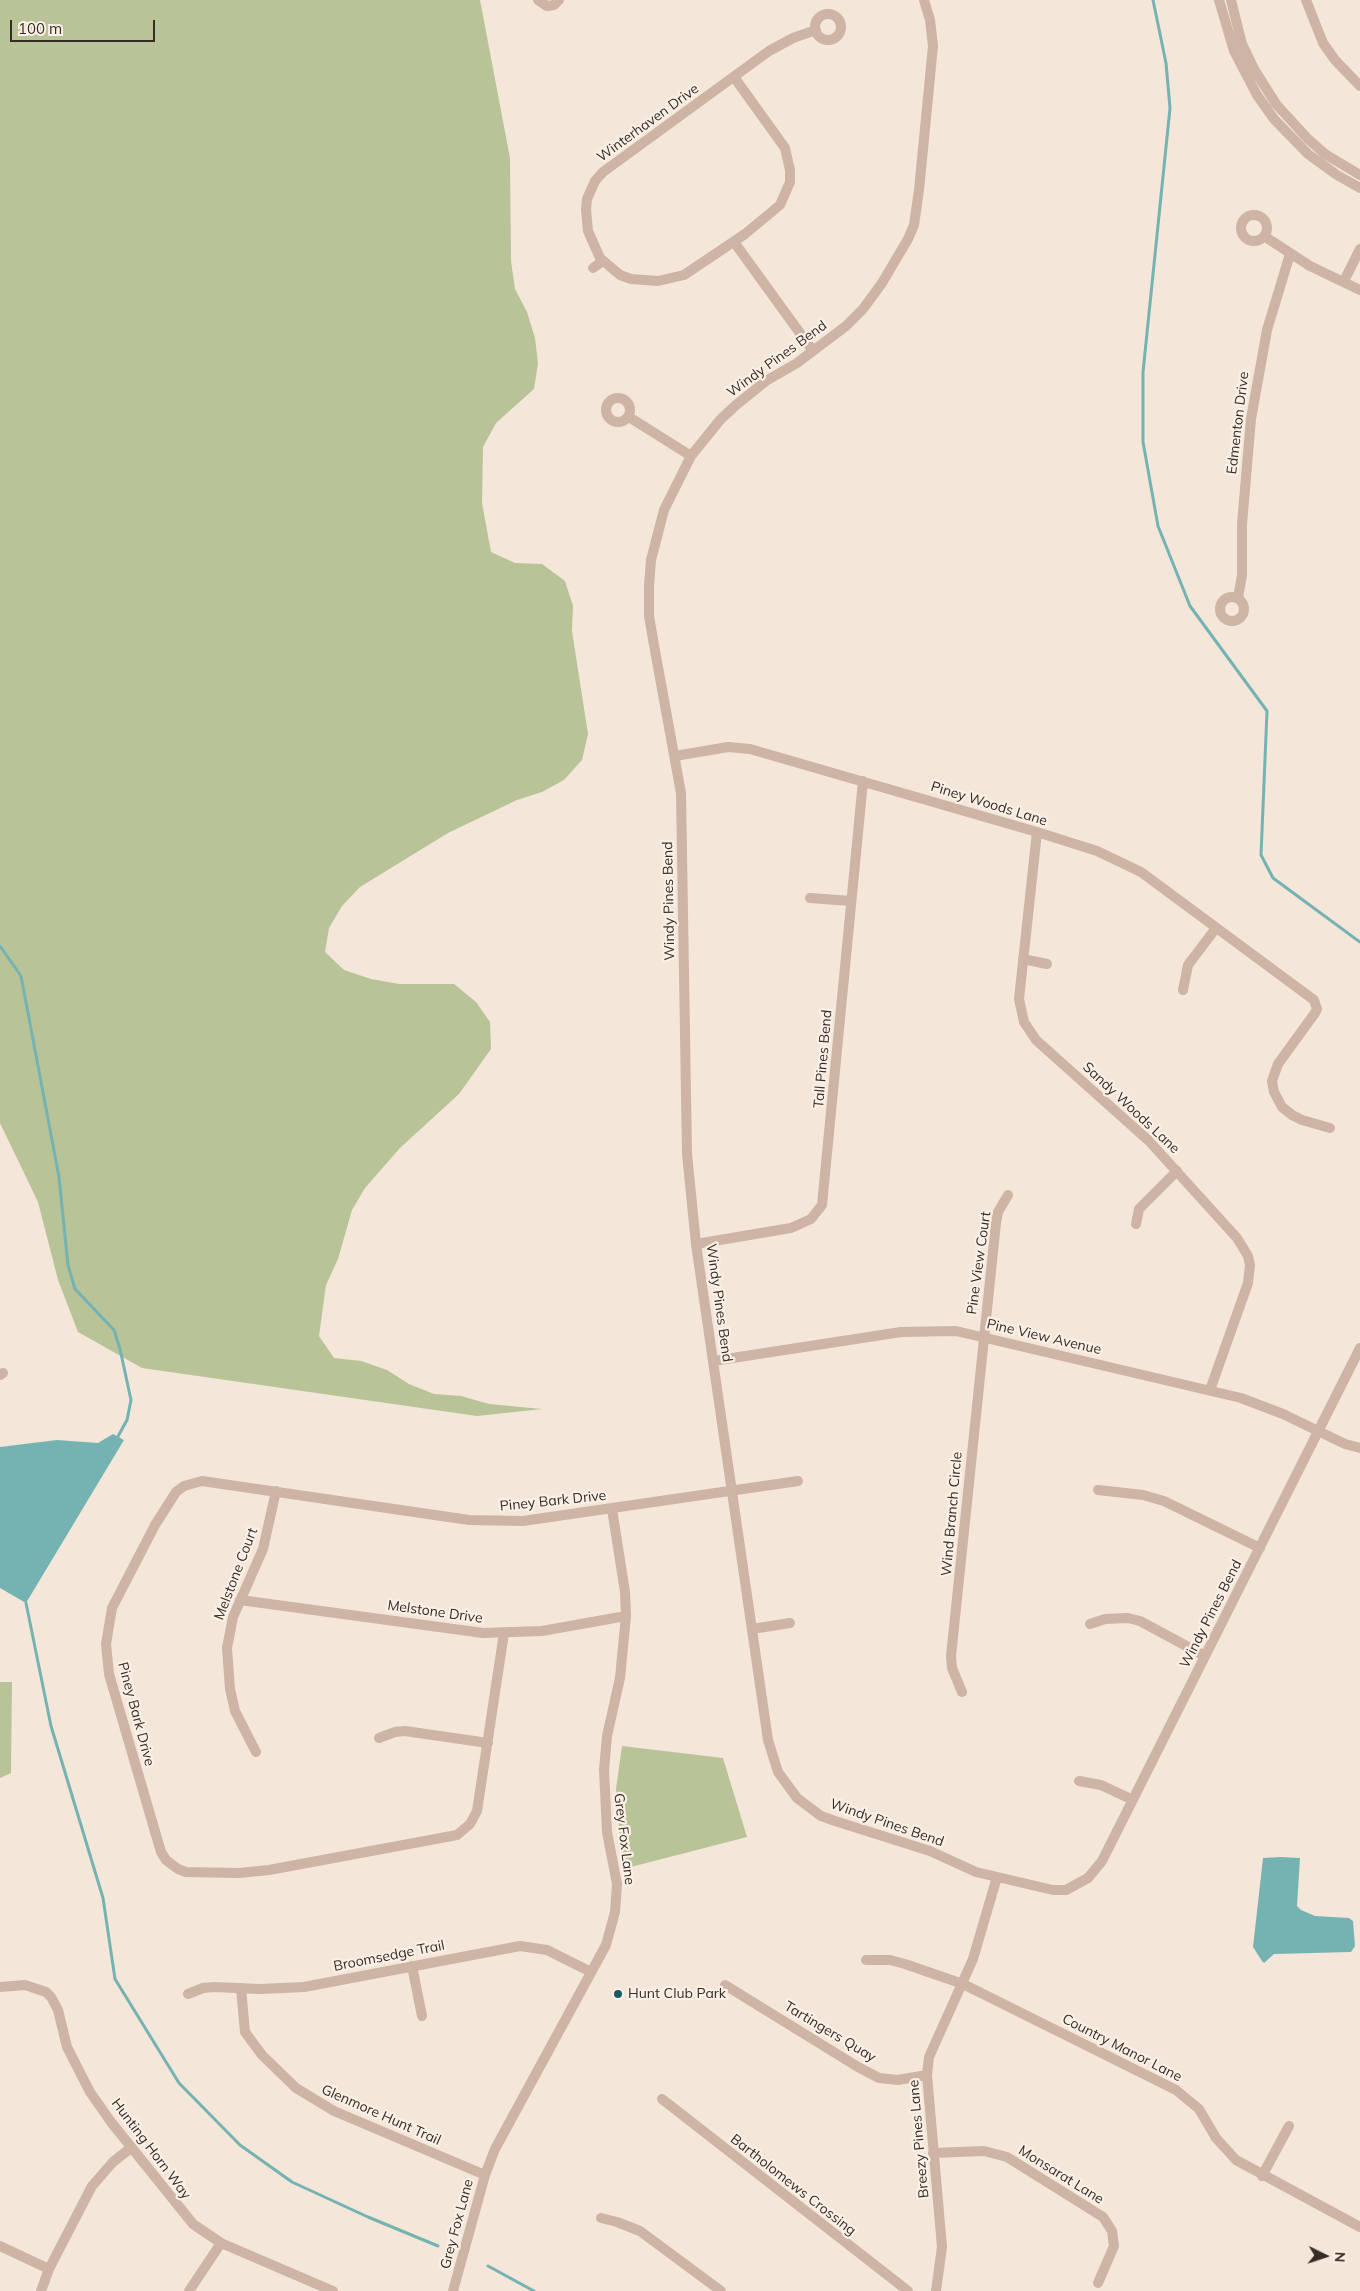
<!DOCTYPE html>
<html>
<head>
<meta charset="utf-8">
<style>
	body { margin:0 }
	#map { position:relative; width:1360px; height:2291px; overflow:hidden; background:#f4e6d9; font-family:Mulish,sans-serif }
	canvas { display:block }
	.north { position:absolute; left:1300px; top:2231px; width:50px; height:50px; -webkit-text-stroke:4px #fbf0e6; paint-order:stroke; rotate:94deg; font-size:14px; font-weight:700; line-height:20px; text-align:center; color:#372b26 }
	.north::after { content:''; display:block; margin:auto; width:18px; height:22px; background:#372b26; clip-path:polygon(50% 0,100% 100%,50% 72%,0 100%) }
	.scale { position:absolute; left:10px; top:20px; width:145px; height:22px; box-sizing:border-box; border:2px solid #372b26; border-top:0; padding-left:6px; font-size:15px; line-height:18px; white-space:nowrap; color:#372b26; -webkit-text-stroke:4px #fbf0e6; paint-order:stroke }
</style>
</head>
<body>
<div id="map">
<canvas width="1360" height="2291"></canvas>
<div class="north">N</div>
<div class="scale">100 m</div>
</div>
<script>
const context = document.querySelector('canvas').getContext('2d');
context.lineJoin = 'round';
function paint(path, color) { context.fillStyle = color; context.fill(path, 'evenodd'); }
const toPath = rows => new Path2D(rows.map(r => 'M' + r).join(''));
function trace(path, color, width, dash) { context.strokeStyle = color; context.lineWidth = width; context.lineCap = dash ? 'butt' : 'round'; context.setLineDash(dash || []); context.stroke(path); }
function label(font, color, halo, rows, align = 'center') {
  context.font = font + ' Mulish,sans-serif'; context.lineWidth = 4.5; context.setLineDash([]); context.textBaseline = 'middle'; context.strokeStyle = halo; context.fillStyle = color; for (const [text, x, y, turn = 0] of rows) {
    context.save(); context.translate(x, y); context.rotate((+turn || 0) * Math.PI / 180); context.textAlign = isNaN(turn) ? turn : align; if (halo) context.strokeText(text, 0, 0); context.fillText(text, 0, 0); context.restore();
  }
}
const green = toPath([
	[0,0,480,0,510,158,511,261,515,289,527,312,535,338,538,363,534,389,496,423,483,447,482,503,491,552,515,563,542,564,565,581,573,606,572,631,588,734,582,760,564,780,542,792,517,800,448,833,360,887,342,906,329,928,325,952,344,970,371,979,399,984,454,984,476,1002,490,1022,491,1049,459,1094,400,1148,365,1188,352,1210,338,1259,326,1285,319,1336,334,1358,361,1361,387,1370,409,1384,434,1394,461,1396,489,1404,542,1409,477,1416,142,1368,78,1332,58,1280,38,1202,0,1123],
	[0,1682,12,1682,11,1773,0,1778],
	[622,1746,723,1758,747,1837,627,1868,620,1839,616,1789]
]);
const water = toPath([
	[113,1434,124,1440,26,1603,0,1588,0,1447,57,1440,98,1443],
	[1281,1857,1300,1858,1297,1906,1301,1910,1315,1916,1349,1918,1353,1921,1355,1946,1351,1952,1274,1954,1264,1963,1262,1961,1253,1947,1263,1858]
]);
const stream = toPath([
	[1153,0,1166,63,1170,108,1143,372,1143,442,1158,526,1190,606,1267,711,1261,855,1273,878,1360,942],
	[0,946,21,976,59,1177,68,1265,75,1289,114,1330,120,1349,131,1400,127,1420,116,1440],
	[26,1603,51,1726,103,1898,115,1979,179,2083,240,2145,292,2182,368,2217,438,2246],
	[488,2266,534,2291]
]);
const minor = toPath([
	[538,0,547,6,554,5,559,0],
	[924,0,930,20,933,46,919,190,914,225,908,239,882,283,863,309,846,326,797,363,766,381,736,405,720,420,691,456,664,510,651,560,649,586,649,616,654,645,681,793,687,1154,696,1244,768,1740,778,1772,797,1798,821,1816,835,1821,930,1851,976,1872,1053,1890,1066,1890,1088,1878,1102,1861,1360,1348],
	[1219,0,1234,51,1257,95,1274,119,1308,154,1337,175,1360,188],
	[1231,0,1242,44,1254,69,1276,104,1308,139,1325,154,1360,175],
	[1306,0,1323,43,1335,60,1360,86],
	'815 27a13 13 0 1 1 26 0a13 13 0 1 1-26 0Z',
	[734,77,785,148,790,170,790,182,780,205,745,234,684,275,658,281,631,279,620,275,600,258,588,231,586,210,587,199,595,181,603,172,769,51,793,38,816,30],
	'1241 228a13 13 0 1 1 26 0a13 13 0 1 1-26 0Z',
	[1264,236,1310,266,1360,290],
	[734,242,813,351],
	[593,268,603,261],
	[1344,281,1360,249],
	'606 410a12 12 0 1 1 24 0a12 12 0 1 1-24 0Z',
	[629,417,691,456],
	'1220 609a12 12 0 1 1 24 0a12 12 0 1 1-24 0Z',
	[1238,598,1242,575,1242,524,1251,419,1267,330,1290,254],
	[675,756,728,747,750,749,1037,832,1097,851,1141,872,1314,1000,1317,1009,1315,1013,1278,1064,1272,1081,1274,1092,1282,1107,1292,1115,1302,1120,1330,1128],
	[1037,832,1019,999,1024,1022,1036,1040,1149,1141,1237,1238,1248,1256,1250,1265,1248,1283,1210,1390],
	[810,898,851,901],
	[1023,959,1047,964],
	[1183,990,1188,965,1216,928],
	[1136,1224,1139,1209,1177,1171],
	[696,1244,791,1228,811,1219,822,1205,863,781],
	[713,1361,901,1332,956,1331,1241,1398,1283,1414,1345,1444,1360,1448],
	[0,1375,3,1373],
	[1098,1490,1143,1495,1164,1501,1260,1548],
	[240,1600,483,1633,542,1631,626,1616],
	[1090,1624,1105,1619,1128,1618,1140,1621,1205,1656],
	[752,1629,790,1623],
	[504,1633,477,1811,470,1824,457,1835,269,1870,239,1873,186,1872,178,1869,166,1860,161,1852,109,1674,106,1644,112,1608,155,1525,176,1492,184,1486,202,1481,469,1520,523,1521,798,1481],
	[962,1692,952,1668,951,1656,996,1223,998,1212,1008,1195],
	[379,1738,395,1732,405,1731,488,1743],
	[256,1752,235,1711,230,1689,227,1648,233,1617,263,1549,276,1491],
	[1079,1781,1101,1785,1133,1800],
	[866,1960,890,1960,905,1964,963,1984,1176,2090,1199,2109,1216,2138,1236,2160,1360,2227],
	[412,1966,422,2016],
	[725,1985,858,2067,879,2078,898,2080,927,2075],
	[0,1987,25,1985,46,1992,51,1997,58,2010,67,2047,90,2092,111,2122,193,2224,221,2243,333,2291],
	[241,1988,245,2032,262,2055,296,2088,334,2111,485,2175],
	[188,1994,203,1988,214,1987,260,1989,304,1987,520,1946,547,1950,591,1972],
	[662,2099,908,2291],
	[933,2153,984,2151,1007,2157,1103,2217,1112,2231,1114,2246,1098,2283],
	[1262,2176,1289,2126],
	[601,2218,617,2222,640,2231,721,2291],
	[0,2246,49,2269],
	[41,2291,49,2269,92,2186,113,2162,132,2147],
	[189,2291,221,2243],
	[453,2291,485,2175,495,2149,606,1945,615,1912,617,1884,607,1832,604,1770,607,1736,620,1678,626,1616,625,1592,612,1509],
	[936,2291,942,2247,927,2075,929,2057,973,1959,997,1877]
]);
const markers = [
	[618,1994,5,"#185c5d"]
];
const streetNames = [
	["Winterhaven Drive",648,123,-36],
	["Windy Pines Bend",777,359,-36],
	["Edmenton Drive",1238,423,-83],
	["Piney Woods Lane",989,804,17],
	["Windy Pines Bend",669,901,-91],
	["Tall Pines Bend",823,1059,-85],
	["Sandy Woods Lane",1131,1108,43],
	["Pine View Court",979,1263,-82],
	["Windy Pines Bend",719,1303,82],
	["Pine View Avenue",1044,1337,13],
	["Piney Bark Drive",553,1501,-6],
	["Wind Branch Circle",952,1514,-85],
	["Melstone Court",236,1574,-69],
	["Melstone Drive",435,1612,8],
	["Windy Pines Bend",1211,1614,-63],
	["Piney Bark Drive",136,1714,75],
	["Windy Pines Bend",887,1823,19],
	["Grey Fox Lane",624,1839,83],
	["Broomsedge Trail",389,1956,-11],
	["Tartingers Quay",830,2032,31],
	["Country Manor Lane",1122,2048,27],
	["Glenmore Hunt Trail",381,2115,24],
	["Breezy Pines Lane",919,2139,-95],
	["Hunting Horn Way",151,2149,53],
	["Monsarat Lane",1061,2175,32],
	["Bartholomews Crossing",793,2185,38],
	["Grey Fox Lane",457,2224,-75]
];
const poiNames = [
	["Hunt Club Park",628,1994]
];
paint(green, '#b8c498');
paint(water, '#75b3b3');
trace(stream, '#75b3b3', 3);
trace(minor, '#cdb4a4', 10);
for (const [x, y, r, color] of markers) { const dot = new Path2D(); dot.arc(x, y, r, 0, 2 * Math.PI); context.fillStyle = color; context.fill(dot); trace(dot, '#fbf0e6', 2); }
label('14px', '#372b26', '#fbf0e6', streetNames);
label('14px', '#372b26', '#fbf0e6', poiNames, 'left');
</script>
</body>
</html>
